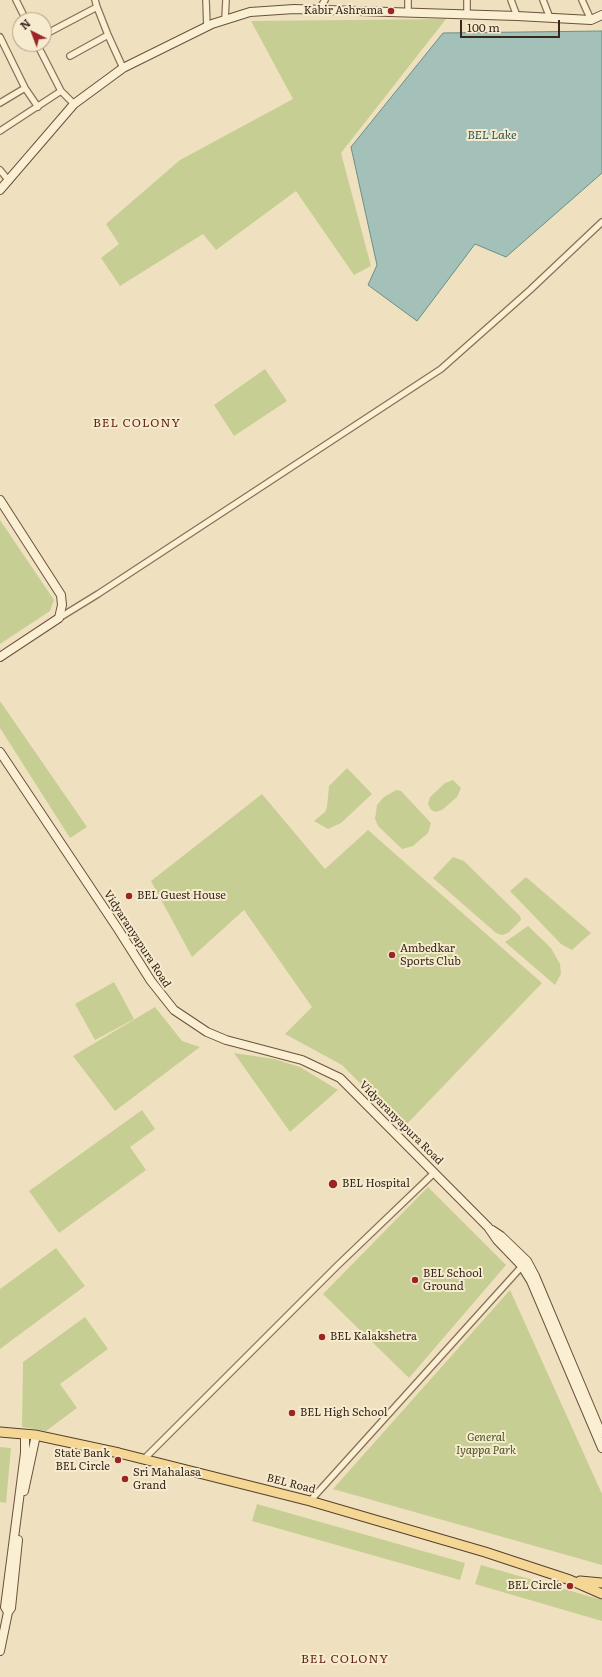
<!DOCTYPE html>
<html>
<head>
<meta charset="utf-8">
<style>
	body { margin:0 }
	#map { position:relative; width:602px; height:1677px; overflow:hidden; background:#efe1bf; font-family:Literata,serif }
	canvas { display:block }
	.north { position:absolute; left:12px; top:12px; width:40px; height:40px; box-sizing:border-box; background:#f7ebcf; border:1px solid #ab9d87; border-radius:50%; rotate:318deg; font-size:11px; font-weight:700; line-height:16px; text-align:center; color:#38291c }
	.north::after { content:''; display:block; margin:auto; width:14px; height:18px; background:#9a2526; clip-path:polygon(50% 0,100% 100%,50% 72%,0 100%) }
	.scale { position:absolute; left:460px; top:20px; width:100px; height:18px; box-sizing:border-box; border:2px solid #38291c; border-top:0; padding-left:5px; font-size:12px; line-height:14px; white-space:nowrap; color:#38291c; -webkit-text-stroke:3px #f7ebcf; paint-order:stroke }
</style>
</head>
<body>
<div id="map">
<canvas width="602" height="1677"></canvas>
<div class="north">N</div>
<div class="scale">100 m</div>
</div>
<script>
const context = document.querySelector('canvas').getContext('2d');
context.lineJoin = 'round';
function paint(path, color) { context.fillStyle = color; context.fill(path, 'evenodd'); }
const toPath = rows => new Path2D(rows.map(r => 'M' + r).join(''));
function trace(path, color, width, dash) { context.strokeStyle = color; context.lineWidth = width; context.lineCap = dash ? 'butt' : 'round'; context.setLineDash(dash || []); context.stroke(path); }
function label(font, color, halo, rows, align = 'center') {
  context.font = font + ' Literata,serif'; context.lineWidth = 4; context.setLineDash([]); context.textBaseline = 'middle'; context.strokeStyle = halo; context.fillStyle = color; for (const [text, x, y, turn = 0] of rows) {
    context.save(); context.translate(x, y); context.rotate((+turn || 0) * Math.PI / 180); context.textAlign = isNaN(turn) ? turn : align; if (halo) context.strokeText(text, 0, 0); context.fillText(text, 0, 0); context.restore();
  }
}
const green = toPath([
	[446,19,341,153,371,266,354,275,296,191,216,250,203,234,120,286,101,258,119,244,106,224,180,160,293,99,251,21],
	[265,369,287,401,234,436,214,405],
	[0,520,54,600,50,611,0,644],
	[0,701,87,827,70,838,0,728],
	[347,768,372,794,341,823,328,829,314,821,325,812,327,807,329,786],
	[453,780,461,788,457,797,442,810,436,812,431,810,428,804,430,797,445,783],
	[396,790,401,791,431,823,428,833,413,846,402,849,378,826,375,819,377,805,384,797],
	[262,794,325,869,368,830,542,983,404,1127,342,1065,285,1034,312,1007,244,910,192,957,151,881],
	[453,857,464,861,520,916,521,920,508,933,502,935,496,933,433,878],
	[526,877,591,933,572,950,561,944,510,891],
	[528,926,551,948,560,964,561,974,555,985,505,942],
	[114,982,134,1019,95,1040,75,1004],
	[155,1007,182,1041,200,1047,115,1111,73,1056],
	[234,1053,274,1059,300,1067,338,1090,290,1132],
	[142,1110,155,1129,130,1147,146,1170,59,1233,29,1191],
	[428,1187,506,1265,409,1378,323,1294],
	[56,1248,85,1286,0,1349,0,1289],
	[510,1290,602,1494,602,1565,333,1489],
	[85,1317,108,1349,60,1384,77,1408,46,1431,22,1427,23,1362],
	[0,1447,11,1448,6,1503,0,1502],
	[257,1504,465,1563,460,1580,252,1521],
	[481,1565,602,1600,602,1621,475,1584]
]);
const water = toPath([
	[602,31,602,173,506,257,475,244,417,321,368,285,377,265,351,147,443,33,602,31]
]);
const street = toPath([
	[16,0,26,20],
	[95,0,97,7],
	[206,0,207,27],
	[408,0,408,12],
	[511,0,517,16],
	[543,0,550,18],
	[582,0,591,20],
	[318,11,325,0],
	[467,14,467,0],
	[225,20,226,0],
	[44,35,97,7,108,35,70,56],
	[108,35,123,68],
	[0,37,25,88,38,107],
	[37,44,61,91,74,104],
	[0,103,25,88],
	[0,131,61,91],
	[0,170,9,181],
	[59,618,98,594,441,369,530,290,602,222],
	[144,1459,337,1266,434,1173],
	[310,1501,524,1264]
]);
const secondary = toPath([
	[0,190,74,104,123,68,212,24,250,12,294,9,517,16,591,20,602,15],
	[0,500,61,595,62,605,59,618,0,657],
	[0,752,118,929,151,981,174,1010,207,1032,226,1040,302,1060,340,1078,488,1227,497,1240,521,1265,531,1281,602,1448],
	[492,1230,501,1236,527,1261,535,1276,601,1433],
	[24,1491,36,1435],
	[8,1612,11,1608,18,1540],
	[0,1651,8,1612,5,1607,25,1453,25,1434]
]);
const primary = toPath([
	[0,1432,35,1435,119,1453,310,1501,485,1552,570,1580,602,1594],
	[580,1581,602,1583]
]);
const markers = [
	[391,11,4,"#9a2526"],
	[129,896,4,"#9a2526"],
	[392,955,4,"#9a2526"],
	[333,1184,5,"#9a2526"],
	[415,1280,4,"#9a2526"],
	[322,1337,4,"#9a2526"],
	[292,1413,4,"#9a2526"],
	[118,1460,4,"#9a2526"],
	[125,1479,4,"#9a2526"],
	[570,1586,4,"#9a2526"]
];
const poiNames = [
	["Kabir Ashrama",383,11,"right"],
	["BEL Guest House",137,896],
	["Ambedkar",400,949],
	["Sports Club",400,962],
	["BEL Hospital",342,1184],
	["BEL School",423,1274],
	["Ground",423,1287],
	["BEL Kalakshetra",330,1337],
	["BEL High School",300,1413],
	["State Bank",110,1454,"right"],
	["BEL Circle",110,1467,"right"],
	["Sri Mahalasa",133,1473],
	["Grand",133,1486],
	["BEL Circle",562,1586,"right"]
];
const streetNames = [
	["Vidyaranyapura Road",137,939,57],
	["Vidyaranyapura Road",401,1123,45],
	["BEL Road",291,1484,14]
];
const parkNames = [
	["General",486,1438],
	["Iyappa Park",486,1451]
];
const waterNames = [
	["BEL Lake",492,135]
];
const neighbourhoodNames = [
	["BEL COLONY",137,423],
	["BEL COLONY",345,1659]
];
paint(green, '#c7ce93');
paint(water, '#a3c1b8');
trace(water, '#698f86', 1);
trace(street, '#897157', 8);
trace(secondary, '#6a523a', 10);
trace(primary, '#563f2c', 11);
trace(street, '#faeed3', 5.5);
trace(secondary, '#faeed3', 8);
trace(primary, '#f5d795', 9);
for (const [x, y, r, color] of markers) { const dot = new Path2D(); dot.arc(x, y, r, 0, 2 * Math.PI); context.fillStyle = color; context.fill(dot); trace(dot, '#f7ebcf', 1.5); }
label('11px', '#38291c', '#f7ebcf', poiNames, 'left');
label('11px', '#38291c', '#f7ebcf', streetNames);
label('italic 11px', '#485522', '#f7ebcf', parkNames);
label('italic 12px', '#2b5855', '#f7ebcf', waterNames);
context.letterSpacing = '1px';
label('12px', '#662a1a', '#f7ebcf', neighbourhoodNames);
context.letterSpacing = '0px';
</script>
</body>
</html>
